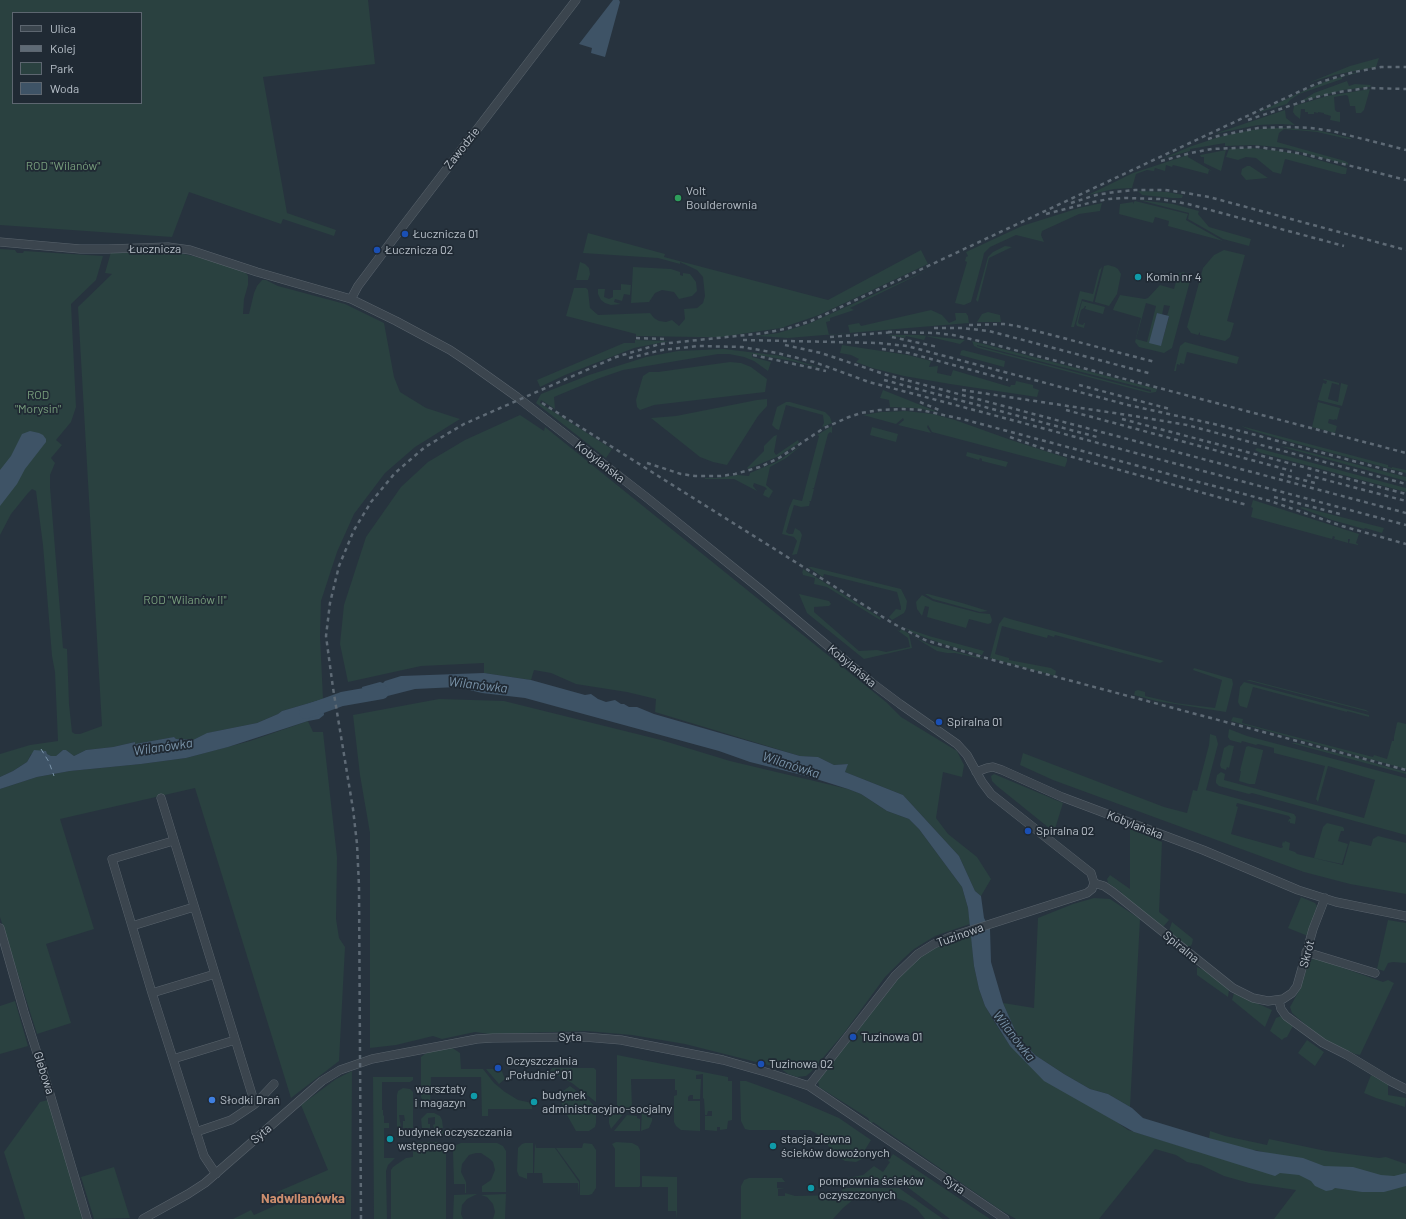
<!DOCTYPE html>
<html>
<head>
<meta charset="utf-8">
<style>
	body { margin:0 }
	#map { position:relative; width:1406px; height:1219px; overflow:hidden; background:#27333e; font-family:Barlow,sans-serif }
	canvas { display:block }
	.legend { position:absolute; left:12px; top:12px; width:130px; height:92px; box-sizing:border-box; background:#202a34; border:1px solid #5d6670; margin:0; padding:5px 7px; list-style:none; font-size:12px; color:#b8c0c9 }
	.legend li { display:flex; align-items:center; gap:8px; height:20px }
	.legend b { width:20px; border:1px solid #5d6670 }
</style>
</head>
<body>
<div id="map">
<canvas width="1406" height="1219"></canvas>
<ul class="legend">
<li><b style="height:5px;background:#3b454e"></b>Ulica</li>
<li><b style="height:5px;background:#5e6a75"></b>Kolej</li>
<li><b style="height:11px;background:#2a4140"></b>Park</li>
<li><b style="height:11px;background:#3e5366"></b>Woda</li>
</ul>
</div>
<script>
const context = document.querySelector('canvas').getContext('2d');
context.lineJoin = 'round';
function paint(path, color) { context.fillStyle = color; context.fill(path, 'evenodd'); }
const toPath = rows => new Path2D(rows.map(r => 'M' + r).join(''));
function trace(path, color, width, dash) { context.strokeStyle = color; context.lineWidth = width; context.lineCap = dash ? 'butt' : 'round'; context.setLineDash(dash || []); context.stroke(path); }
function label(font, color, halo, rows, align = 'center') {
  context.font = font + ' Barlow,sans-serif'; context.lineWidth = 3.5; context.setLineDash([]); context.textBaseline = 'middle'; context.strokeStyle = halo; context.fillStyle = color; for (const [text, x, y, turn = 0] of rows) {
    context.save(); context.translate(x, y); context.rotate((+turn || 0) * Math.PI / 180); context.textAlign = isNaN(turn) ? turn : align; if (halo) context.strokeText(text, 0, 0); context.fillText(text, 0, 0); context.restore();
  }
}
const green = toPath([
	[0,0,368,0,375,64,263,77,287,213,336,230,334,236,283,219,281,224,189,192,172,237,0,225],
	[13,13,141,13,141,103,13,103],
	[1379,58,1376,67,1334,75,1308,83,1350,66],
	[1357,72,1357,73,1342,77,1342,79,1299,94,1290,100,1287,104,1257,113,1297,94,1324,82],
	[1347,81,1349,86,1355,84,1371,85,1370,87,1343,90,1300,102,1314,93],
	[1370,89,1364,110,1361,113,1356,113,1355,106,1350,106,1348,96,1346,95,1334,97,1335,110,1337,112,1340,112,1340,122,1330,120,1331,116,1324,114,1324,113,1318,112,1318,113,1314,112,1314,114,1308,114,1308,112,1305,112,1305,109,1301,109,1300,119,1295,115,1293,112,1294,106,1327,96],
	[1285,110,1286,118,1295,125,1281,124,1258,125,1214,134],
	[1271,128,1285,128,1321,131,1351,138,1351,139,1348,139,1317,132,1284,129,1279,133,1277,142,1345,161,1348,163,1348,165,1286,148,1255,145,1225,146,1225,143,1190,149,1190,151,1164,158,1189,147,1219,137,1251,130],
	[1251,148,1281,151,1297,154,1347,168,1346,174,1342,174,1285,159,1281,174,1273,172,1256,158,1246,157,1238,160,1226,157,1229,149],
	[1226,150,1221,171,1204,163,1204,157,1201,157,1200,155],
	[1188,155,1188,157,1212,171,1209,170,1208,174,1173,165,1172,167,1166,165,1165,171,1155,168,1154,171,1147,170,1136,174,1132,188,1114,189,1088,195,1133,173],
	[1247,166,1250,166,1268,178,1246,180,1241,174,1242,169],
	[1138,191,1167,192,1183,195,1182,198,1172,198,1142,195],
	[1139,200,1173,204,1199,211,1198,214,1209,227,1251,239,1249,246,1223,239,1188,219,1189,213],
	[1135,201,1188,214,1186,220,1223,241,1168,226,1169,221,1155,217,1153,223,1119,214,1120,204,1133,202,1133,204,1134,202],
	[1102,203,1100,211,1079,214,1042,231,1041,235,1044,242,1016,235,990,247,984,253,983,258,971,302,964,305,955,303,967,262,965,261,966,257,968,256,966,252,1022,226,1079,208],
	[588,233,665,254,664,257,828,300,921,250,928,264,819,315,781,328,721,337,697,337,636,336,636,334,566,316,574,288,586,288,588,290,590,308,598,315,650,313,654,318,659,321,666,322,672,320,679,326,685,319,684,309,697,308,703,303,705,296,703,277,697,270,680,262,680,264,658,258,583,253],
	[1005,246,1012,247,989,258,978,302,976,300,988,257,993,252],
	[0,249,15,250,17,253,23,253,24,251,103,256,96,280,71,304,76,407,71,422,56,440,62,445,51,458,55,463,50,475,50,487,63,648,67,649,69,704,72,732,75,734,80,734,102,726,78,307,112,274,105,273,111,252,173,252,193,256,244,270,248,276,248,285,244,299,243,314,249,314,254,293,257,286,262,280,266,280,278,286,345,304,384,323,394,377,400,392,426,408,460,419,415,447,385,473,354,514,337,552,321,601,320,636,323,699,282,711,278,714,257,723,208,733,193,740,176,739,174,737,135,744,135,742,113,747,86,750,74,756,66,750,63,750,56,756,51,756,47,754,31,754,27,762,13,771,0,777,0,754,30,745,58,741,55,672,52,656,43,545,36,491,32,489,28,493,11,514,0,535],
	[1224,250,1245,255,1227,321,1234,323,1230,337,1225,341,1200,335,1200,332,1198,335,1191,333,1187,327,1203,268,1214,255],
	[580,262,585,264,589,268,590,274,588,280,576,280],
	[1108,265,1115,267,1118,269,1121,274,1117,294,1109,306,1095,302,1095,301,1104,266],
	[633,267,671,269,680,272,680,275,683,276,683,273,690,274,696,282,697,291,692,296,679,299,674,292,662,290,655,293,649,302,631,303],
	[1102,267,1093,302,1082,299,1074,327,1071,327,1080,291,1093,294,1099,270],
	[930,269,850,308,854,310,830,318,830,321,826,322,829,335,850,333,848,325,859,323,861,326,931,310,942,315,949,323,956,320,955,313,966,313,968,316,969,323,788,338,756,336,778,333,808,324],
	[1183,272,1188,274,1190,281,1172,348,1164,353,1139,347,1135,342,1141,318,1113,310,1114,307,1120,295,1145,299,1148,298,1160,285,1174,289,1178,274],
	[1146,303,1156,306,1147,342,1136,339],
	[1164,305,1170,306,1167,316,1169,317,1161,345,1157,313,1162,315],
	[621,284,631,285,630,295,624,294,622,301,615,299,614,302,621,304,611,305,605,303,601,300,598,294,598,289,605,289,604,297,609,299,613,297,613,290,621,290],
	[1082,301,1105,307,1103,314,1085,309,1086,306,1085,306,1084,308,1081,310,1078,322,1079,324,1083,325,1084,323,1085,323,1084,328,1077,326,1076,324],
	[988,312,1000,315,1001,322,977,322,982,314],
	[887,335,919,335,965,340,960,344,926,336,924,340,906,336,905,338],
	[635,340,669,341,634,348,565,375,540,387,537,380,624,343,635,343],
	[972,341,1157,389,1156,392,1149,393,978,348,974,346],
	[977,345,1151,390,1151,392,977,346],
	[1185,342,1239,357,1237,364,1187,352,1184,364,1180,363,1180,365,1177,364,1176,371,1174,371,1180,346],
	[842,345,908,355,931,361,929,367,938,366,937,373,951,376,953,370,1010,387,1011,385,1015,385,1016,381,1033,385,1033,388,1039,390,1037,397,950,384,904,376,872,368,856,362,859,359,851,355,840,353],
	[724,349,782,356,824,369,792,361,752,354,752,357,771,362,768,371,754,361,744,357,729,354,718,354,623,370,597,379,554,397,555,409,541,400,540,403,612,449,606,458,536,403,541,394,589,375,646,357,678,351],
	[963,350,1005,361,1004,367,960,355,961,351],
	[730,362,741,363,751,367,767,379,765,392,654,405,640,410,637,407,636,400,643,376,649,372,658,372],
	[1324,379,1339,383,1339,385,1332,383,1328,399,1338,402,1341,383,1348,385,1342,406,1318,400,1323,383,1326,384,1327,381,1323,380],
	[883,390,938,412,915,408,890,407,889,400,880,398],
	[767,399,767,406,758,416,727,465,713,462,700,457,651,418,676,416,757,400],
	[786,402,790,402,825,412,830,417,832,423,822,427,824,423,823,415,786,405,779,430,776,429,772,425,777,407],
	[1318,402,1340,408,1337,420,1335,419,1334,420,1329,419,1328,423,1337,426,1335,433,1312,427],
	[906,411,933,414,955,420,1011,440,1067,458,1067,461,1065,467,932,432,928,425,927,427,931,433,898,425,904,420,903,418,896,424,863,415,881,412],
	[520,415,544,431,545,427,886,702,901,717,957,751,964,765,962,777,943,772,936,818,948,834,977,857,991,879,981,896,975,891,959,856,903,795,845,772,847,764,834,765,818,757,800,756,655,712,656,699,627,692,576,684,551,673,534,670,531,680,484,673,484,663,421,666,348,682,340,644,344,605,366,537,401,487,428,462,465,440],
	[832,426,832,433,830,432,828,434,814,488,812,489,814,489,811,501,809,501,810,502,809,506,801,507,794,505,786,532,789,534,793,534,795,528,800,531,802,535,797,554,792,555,797,541,794,537,782,534,789,508,793,499,802,501,819,436,817,435],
	[1241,426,1388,465,1388,467,1392,468,1392,467,1406,470,1406,473,1287,441,1250,430],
	[872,427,898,434,896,442,870,435],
	[777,435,774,452,776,455,798,440,799,443,779,456,748,469,747,468,764,451,764,446,774,436],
	[801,446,786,458,770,467,766,485,773,491,769,498,763,495,765,490,767,489,765,487,754,483,753,486,757,491,734,479,705,479,705,478,718,478,738,475,749,476,750,473,776,462],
	[1279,446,1292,448,1406,477,1406,481],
	[1257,448,1406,488,1406,492,1261,453,1255,450],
	[967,452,1008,462,1006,467,982,461,982,459,980,458,979,460,966,456],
	[1253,500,1359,534,1356,543,1358,544,1358,545,1349,543,1350,539,1348,539,1348,543,1334,539,1335,537,1333,536,1332,539,1251,517,1253,508,1251,507],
	[1302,507,1384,528,1382,533,1365,528,1364,529,1332,520,1300,508],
	[808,567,812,567,901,589,907,601,906,609,904,613,892,620,889,617,896,609,901,610,901,607,897,592,824,574,823,577],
	[803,569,881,618,880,620,827,587,814,584,815,578,803,575,803,573,802,574],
	[799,594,829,601,831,604,829,606,814,607,814,612,859,651,877,650,886,652,910,647,908,638,897,630,900,631,901,629,918,639,931,645,982,658,982,659,955,653,947,653,937,651,909,634,912,648,864,659,807,613],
	[925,594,928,594,962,603,988,611,980,612,933,599],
	[922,595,933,601,979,613,990,614,992,620,991,623,988,624,969,619,966,628,927,617,929,607,925,606,922,616,917,609,916,602],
	[1004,617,1010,619,1164,661,1160,663,1055,635,1054,637,1048,635,1047,638,1002,626,995,654,1009,658,1009,660,1051,668,1056,671,1055,676,990,658,999,624],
	[905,628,929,636,984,651,982,655,943,644,913,633],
	[1194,668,1232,679,1233,684,1226,712,1156,701,1134,695,1135,691,1138,690,1145,692,1145,696,1175,703,1215,708,1222,680,1193,670],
	[1246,680,1250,680,1366,710,1369,712],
	[1244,682,1369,715,1369,717,1347,711,1347,712,1253,687,1247,708,1240,706,1238,702,1240,687],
	[439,699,504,701,661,740,730,761,848,789,861,794,887,811,909,819,919,829,962,887,968,908,970,924,935,936,914,949,904,958,885,977,844,1033,811,1072,806,1076,797,1077,788,1074,780,1068,685,1044,632,1035,586,1031,489,1034,475,1032,442,1039,433,1036,396,1045,370,1048,370,833,360,775,353,715],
	[1233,717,1243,719,1242,723,1373,757,1374,755,1387,759,1392,741,1394,741,1394,737,1397,723,1398,722,1406,724,1406,769,1231,721],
	[308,721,313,732,323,732,337,857,336,919,339,938,345,947,339,1061,291,1098,195,788,60,819,94,929,46,944,71,1023,37,1034,0,917,0,789,37,777,70,771,141,764,186,758,250,741],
	[1229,729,1247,736,1406,778,1406,835,1252,793,1249,794,1219,786,1216,783,1216,780,1217,775,1221,772,1225,774,1224,780,1364,818,1375,780,1328,766,1318,802,1316,799,1325,766,1274,753,1274,748,1258,744,1256,745,1242,741,1241,743,1230,740,1228,737],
	[1210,734,1216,736,1218,744,1206,790,1294,814,1296,817,1295,824,1290,823,1290,821,1288,822,1289,819,1291,819,1289,816,1237,803,1236,806,1238,807,1231,834,1281,848,1283,847,1282,845,1283,841,1284,843,1285,841,1290,843,1289,850,1295,852,1297,854,1343,865,1350,841,1371,846,1373,839,1378,836,1406,843,1406,894,1350,884,1304,872,1053,780,1020,765,1023,753,1164,807,1187,813,1193,790,1197,791,1209,745],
	[1291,743,1296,743,1357,758,1406,772,1406,774],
	[1229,745,1234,746,1229,768,1227,767,1226,770,1221,768,1220,765,1224,748],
	[1248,746,1263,750,1263,751,1255,784,1249,784,1239,781,1241,771,1240,771,1246,747],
	[994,774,1063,803,1054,832,997,786,992,781,991,776],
	[1327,823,1343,827,1344,829,1344,831,1341,831,1338,841,1348,844,1342,864,1314,858,1323,827],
	[1130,829,1162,842,1159,912,1169,920,1163,927,1123,896,1121,892,1108,883,1107,879,1110,875,1130,889],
	[1301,897,1315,903,1317,906,1308,936,1288,928],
	[1094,898,1110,899,1140,919,1130,1107,1108,1094,1090,1089,1064,1074,1035,1055,1018,1037,1003,1003,1034,1008,1038,918,1073,904],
	[1388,920,1406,923,1406,963,1393,962,1388,963,1384,971,1377,969],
	[1172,922,1193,939,1192,944,1189,948,1170,934,1169,931],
	[971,934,974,966,979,989,985,1006,995,1023,1010,1046,1128,1130,1200,1152,1406,1184,1406,1219,1274,1219,1296,1190,1249,1183,1224,1176,1201,1165,1187,1162,1176,1155,1155,1149,1099,1219,1016,1219,999,1209,873,1122,871,1124,868,1118,819,1087,818,1081,899,978,918,958,940,945],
	[1313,959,1318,959,1383,982,1388,980,1394,983,1360,1055,1355,1054,1321,1038,1292,1013,1290,1007,1301,987,1309,961],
	[1197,967,1206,971,1229,990,1228,997,1197,975],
	[1234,993,1272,1010,1265,1027,1232,1000],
	[15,1001,28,1046,0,1054,0,1006],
	[1281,1016,1293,1026,1287,1037,1284,1038,1282,1040,1270,1031,1276,1018],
	[1307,1040,1324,1052,1315,1066,1298,1053],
	[451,1047,460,1053,461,1069,483,1069,494,1083,505,1092,518,1100,532,1103,532,1109,488,1109,488,1116,482,1116,481,1077,431,1077,430,1106,424,1103,421,1097,421,1057,426,1053],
	[617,1055,728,1077,728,1081,732,1081,732,1120,728,1121,727,1129,720,1130,720,1127,717,1127,717,1131,705,1130,705,1116,712,1116,712,1111,708,1111,707,1115,705,1115,704,1099,703,1098,703,1074,696,1075,696,1079,701,1079,700,1099,693,1099,693,1095,690,1095,688,1097,688,1101,700,1101,700,1131,681,1130,676,1126,674,1122,674,1096,677,1095,677,1090,675,1090,675,1079,631,1079,632,1109,636,1109,636,1110,625,1112,611,1129,609,1123,609,1114,617,1113],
	[552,1068,594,1068,596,1070,596,1102,572,1083,551,1072,550,1071],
	[486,1069,501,1069,505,1079,499,1084],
	[352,1071,351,1219,233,1219,251,1210,254,1215,281,1203,277,1192,328,1170,301,1105,336,1079],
	[1371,1075,1388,1084,1388,1095,1406,1098,1405,1107,1376,1098,1364,1093],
	[373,1077,413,1077,413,1080,410,1082,382,1082,382,1110,383,1110,383,1115,384,1116,384,1123,389,1123,389,1128,384,1128,384,1158,395,1158,388,1165,386,1171,387,1219,374,1219],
	[740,1081,746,1081,790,1097,839,1118,871,1140,863,1153,866,1156,862,1159,856,1162,845,1161,840,1158,817,1134,810,1130,749,1130,745,1129,741,1121],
	[570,1086,589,1100,594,1106,595,1110,565,1110,558,1097,555,1097],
	[403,1088,410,1089,413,1092,413,1128,403,1128,403,1121,405,1121,404,1115,399,1115,401,1128,398,1128,397,1126,397,1095,398,1091],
	[48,1100,84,1219,25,1219,4,1152,40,1102],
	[642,1109,647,1109,647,1117,652,1118,652,1121,649,1128,641,1131],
	[569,1112,594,1112,596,1113,596,1123,595,1127,589,1131,576,1131,567,1115],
	[427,1113,434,1113,440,1116,442,1120,443,1128,434,1128,433,1125,435,1124,435,1117,428,1118,428,1124,430,1124,430,1128,422,1128,421,1119],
	[627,1115,637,1116,637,1118,640,1119,640,1131,614,1131],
	[424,1130,482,1130,481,1134,431,1134],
	[1210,1131,1225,1136,1267,1145,1269,1139,1326,1151,1379,1158,1386,1157,1406,1164,1406,1177,1378,1181,1255,1150,1246,1154,1209,1138],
	[418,1142,439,1142,443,1145,446,1149,446,1219,391,1219,391,1170,393,1167,406,1158,413,1157,413,1148],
	[616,1142,632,1143,638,1146,640,1150,640,1186,639,1187,615,1187,615,1149,612,1144],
	[461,1143,497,1143,503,1146,506,1151,506,1192,482,1192,482,1186,491,1180,495,1170,493,1162,490,1159,481,1153,476,1153,469,1155,462,1164,461,1172,466,1182,466,1193,465,1193,465,1184,454,1184,453,1151,456,1145],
	[525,1143,533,1143,533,1173,527,1173,527,1179,519,1176,517,1171,518,1148,522,1144],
	[535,1143,536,1148,555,1148,579,1182,579,1195,578,1183,543,1183,542,1173,534,1173],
	[584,1143,592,1144,596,1150,596,1188,592,1194,589,1195,580,1195,580,1181,556,1148,582,1148,583,1144],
	[893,1154,990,1219,950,1219,906,1186,899,1184,842,1184,842,1182,847,1182,848,1178,863,1175,874,1166,883,1172,890,1162,888,1161],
	[114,1167,130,1218,94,1219,81,1177],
	[642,1176,677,1177,677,1219,676,1211,668,1211,668,1187,642,1187],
	[749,1178,782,1178,785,1182,777,1182,777,1188,785,1189,778,1189,778,1196,785,1196,785,1193,795,1196,841,1195,842,1190,844,1188,899,1188,943,1219,925,1219,917,1209,906,1202,894,1197,880,1195,867,1196,854,1199,843,1208,833,1219,741,1219,741,1186,744,1180],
	[477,1194,467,1199,462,1205,461,1214,463,1219,453,1219,454,1195],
	[506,1194,505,1219,493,1219,495,1212,493,1204,487,1197,481,1195]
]);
const water = toPath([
	[613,0,619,0,620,2,605,57,591,53,592,48,579,44],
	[1157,313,1169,316,1161,346,1149,343],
	[30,431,39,433,43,435,46,439,46,442,25,469,17,484,0,506,0,470,11,456,22,434],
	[484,673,531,680,585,695,591,694,598,699,606,702,615,700,621,704,624,704,629,707,637,707,654,714,800,756,818,757,834,765,848,764,845,772,903,795,959,856,975,891,981,896,984,918,990,929,991,962,1003,1003,1018,1037,1035,1055,1064,1074,1090,1089,1108,1094,1132,1108,1143,1118,1209,1138,1257,1151,1303,1158,1324,1166,1353,1167,1381,1175,1394,1176,1406,1173,1406,1186,1384,1192,1362,1192,1335,1188,1332,1190,1326,1191,1315,1186,1311,1181,1299,1175,1280,1173,1275,1176,1134,1132,1044,1081,1010,1046,985,1006,979,989,974,966,968,908,962,887,919,829,909,819,887,811,861,794,848,789,810,777,750,762,719,751,525,698,482,693,457,687,415,689,364,702,362,687,380,682,383,683,385,681,401,676],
	[323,699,324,715,319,719,308,721,228,747,186,758,141,764,70,771,37,777,0,789,0,777,13,771,27,762,34,750,46,751,47,754,51,756,56,756,63,750,66,750,74,756,86,750,113,747,135,742,135,744,174,737,176,739,193,740,207,733,257,723,278,714,282,711]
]);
const river = toPath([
	[306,712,342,699,382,692]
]);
const ferry = toPath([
	[41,749,49,762,54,776]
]);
const minor = toPath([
	[0,242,80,249,108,249,168,247,190,250,257,272,351,299,396,321,450,350,468,362,517,397,646,497,760,589,872,683,900,704,957,744,967,755,982,782,991,794,1091,873,1094,883,1092,889,1087,893,950,937,934,944,918,954,895,976,809,1086],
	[351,299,358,286,403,226,576,0],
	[976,772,987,768,993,767,1002,770,1062,797,1203,850,1298,890,1336,902,1406,916],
	[161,798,255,1104],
	[173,841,112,859,152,993,204,1156,216,1174],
	[1094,883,1104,886,1113,892,1233,988,1253,998,1268,1001,1283,999,1292,993,1297,986,1313,929,1325,898],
	[132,926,194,907],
	[0,928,24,1012,50,1094,87,1219],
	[1306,952,1375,973],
	[152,993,215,974],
	[1279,1001,1281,1009,1286,1016,1323,1043,1347,1055,1390,1081,1406,1089],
	[173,1059,235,1040],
	[196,1132,231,1120,255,1104,274,1084],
	[143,1219,188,1194,205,1183,322,1081,340,1070,372,1059,477,1039,493,1038,584,1037,621,1040,723,1060,769,1073,809,1086,1005,1219]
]);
const rail = toPath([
	[1248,120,1316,97,1339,92,1367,88,1406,89],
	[1208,139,1218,136,1258,128,1291,127,1311,128,1332,131,1406,150],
	[1161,161,1191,153,1212,149,1258,147,1304,154,1406,180],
	[1071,203,1096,195,1115,192,1135,190,1165,190,1180,192,1209,197,1406,250],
	[1046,214,1093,202,1109,199,1125,198,1160,199,1188,204,1344,246],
	[969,325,1004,324,1017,326,1155,362],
	[934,328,962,328,989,331,1152,374],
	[888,332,935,333,953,335,988,343,1406,453],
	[830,337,894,332],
	[892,337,938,347],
	[636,338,667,339],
	[743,340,878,343,907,346,1128,405,1214,424,1406,475],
	[785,345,821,353,887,375,1406,513],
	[882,349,909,353,1008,380],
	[753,355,826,371],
	[629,358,662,350,699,346,742,347,777,353,814,362,869,382,1406,525],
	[884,380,1097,437],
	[1079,385,1170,409],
	[962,390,1134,416,1187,425,1406,484],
	[920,402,939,410],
	[542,403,894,624,925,640,993,660,1406,770],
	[1066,410,1292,471],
	[1122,419,1406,494],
	[1010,437,1047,450,1247,505],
	[647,463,681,474,695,476,721,476,735,474,760,467,779,458,824,428,849,417,861,413,880,410,903,409,921,410,966,420,1270,501,1342,526,1406,544],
	[1280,474,1315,483],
	[1307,475,1406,501],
	[1274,497,1340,514],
	[361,1219,359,886,357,844,353,809,333,688,326,636,330,603,339,566,354,530,371,502,395,473,425,447,464,424,616,357,660,344,765,333,789,328,811,321,1309,87,1324,81,1354,72,1381,67,1406,67]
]);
const markers = [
	[678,198,4,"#2e9e5b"],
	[405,234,4,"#1a4fb4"],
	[377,250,4,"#1a4fb4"],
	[1138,277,4,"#0f9aa8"],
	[939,722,4,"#1a4fb4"],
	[1028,831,4,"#1a4fb4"],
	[853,1037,4,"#1a4fb4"],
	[761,1064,4,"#1a4fb4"],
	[498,1068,4,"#1a4fb4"],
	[474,1096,4,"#0f9aa8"],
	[212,1100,4,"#3f7fe0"],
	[534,1102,4,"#0f9aa8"],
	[390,1139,4,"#0f9aa8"],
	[773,1146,4,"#0f9aa8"],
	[811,1188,4,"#0f9aa8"]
];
const streetNames = [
	["Zawodzie",462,148,-52],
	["Łucznicza",155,249],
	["Kobylańska",600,462,38],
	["Kobylańska",852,666,40],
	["Kobylańska",1135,825,21],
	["Tuzinowa",960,935,-20],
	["Spiralna",1181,947,39],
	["Skrót",1307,954,-75],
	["Syta",570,1037],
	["Glebowa",44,1073,72],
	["Syta",261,1134,-41],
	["Syta",954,1185,34]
];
const parkNames = [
	["ROD \"Wilanów\"",63,166],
	["ROD",38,395],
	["\"Morysin\"",38,409],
	["ROD \"Wilanów II\"",185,600]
];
const poiNames = [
	["Volt",686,191],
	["Boulderownia",686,205],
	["Łucznicza 01",413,234],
	["Łucznicza 02",385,250],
	["Komin nr 4",1146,277],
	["Spiralna 01",947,722],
	["Spiralna 02",1036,831],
	["Tuzinowa 01",861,1037],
	["Oczyszczalnia",506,1061],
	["„Południe” 01",506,1075],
	["Tuzinowa 02",769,1064],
	["warsztaty",466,1089,"right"],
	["i magazyn",466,1103,"right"],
	["budynek",542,1095],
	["administracyjno-socjalny",542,1109],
	["Słodki Drań",220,1100],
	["budynek oczyszczania",398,1132],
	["wstępnego",398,1146],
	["stacja zlewna",781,1139],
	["ścieków dowożonych",781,1153],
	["pompownia ścieków",819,1181],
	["oczyszczonych",819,1195]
];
const waterNames = [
	["Wilanówka",478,685,7],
	["Wilanówka",163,747,-8],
	["Wilanówka",791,765,18],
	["Wilanówka",1014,1036,52]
];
const neighbourhoodNames = [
	["Nadwilanówka",303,1199]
];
paint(green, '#2a4140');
paint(water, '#3e5366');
trace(river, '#3e5366', 14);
trace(ferry, '#7a94aa', 1, [5, 4]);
trace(minor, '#59636c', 9);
trace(minor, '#3b454e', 8);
trace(rail, '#5e6a75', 2.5, [4, 4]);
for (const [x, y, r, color] of markers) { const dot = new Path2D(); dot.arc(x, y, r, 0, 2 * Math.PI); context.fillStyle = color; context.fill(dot); trace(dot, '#202a34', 1.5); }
label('12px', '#b8c0c9', '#202a34', streetNames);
label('12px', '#779d7c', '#202a34', parkNames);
label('12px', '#b8c0c9', '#202a34', poiNames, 'left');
label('italic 13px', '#7a94aa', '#202a34', waterNames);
label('bold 13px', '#cd8e6e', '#202a34', neighbourhoodNames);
</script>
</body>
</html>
